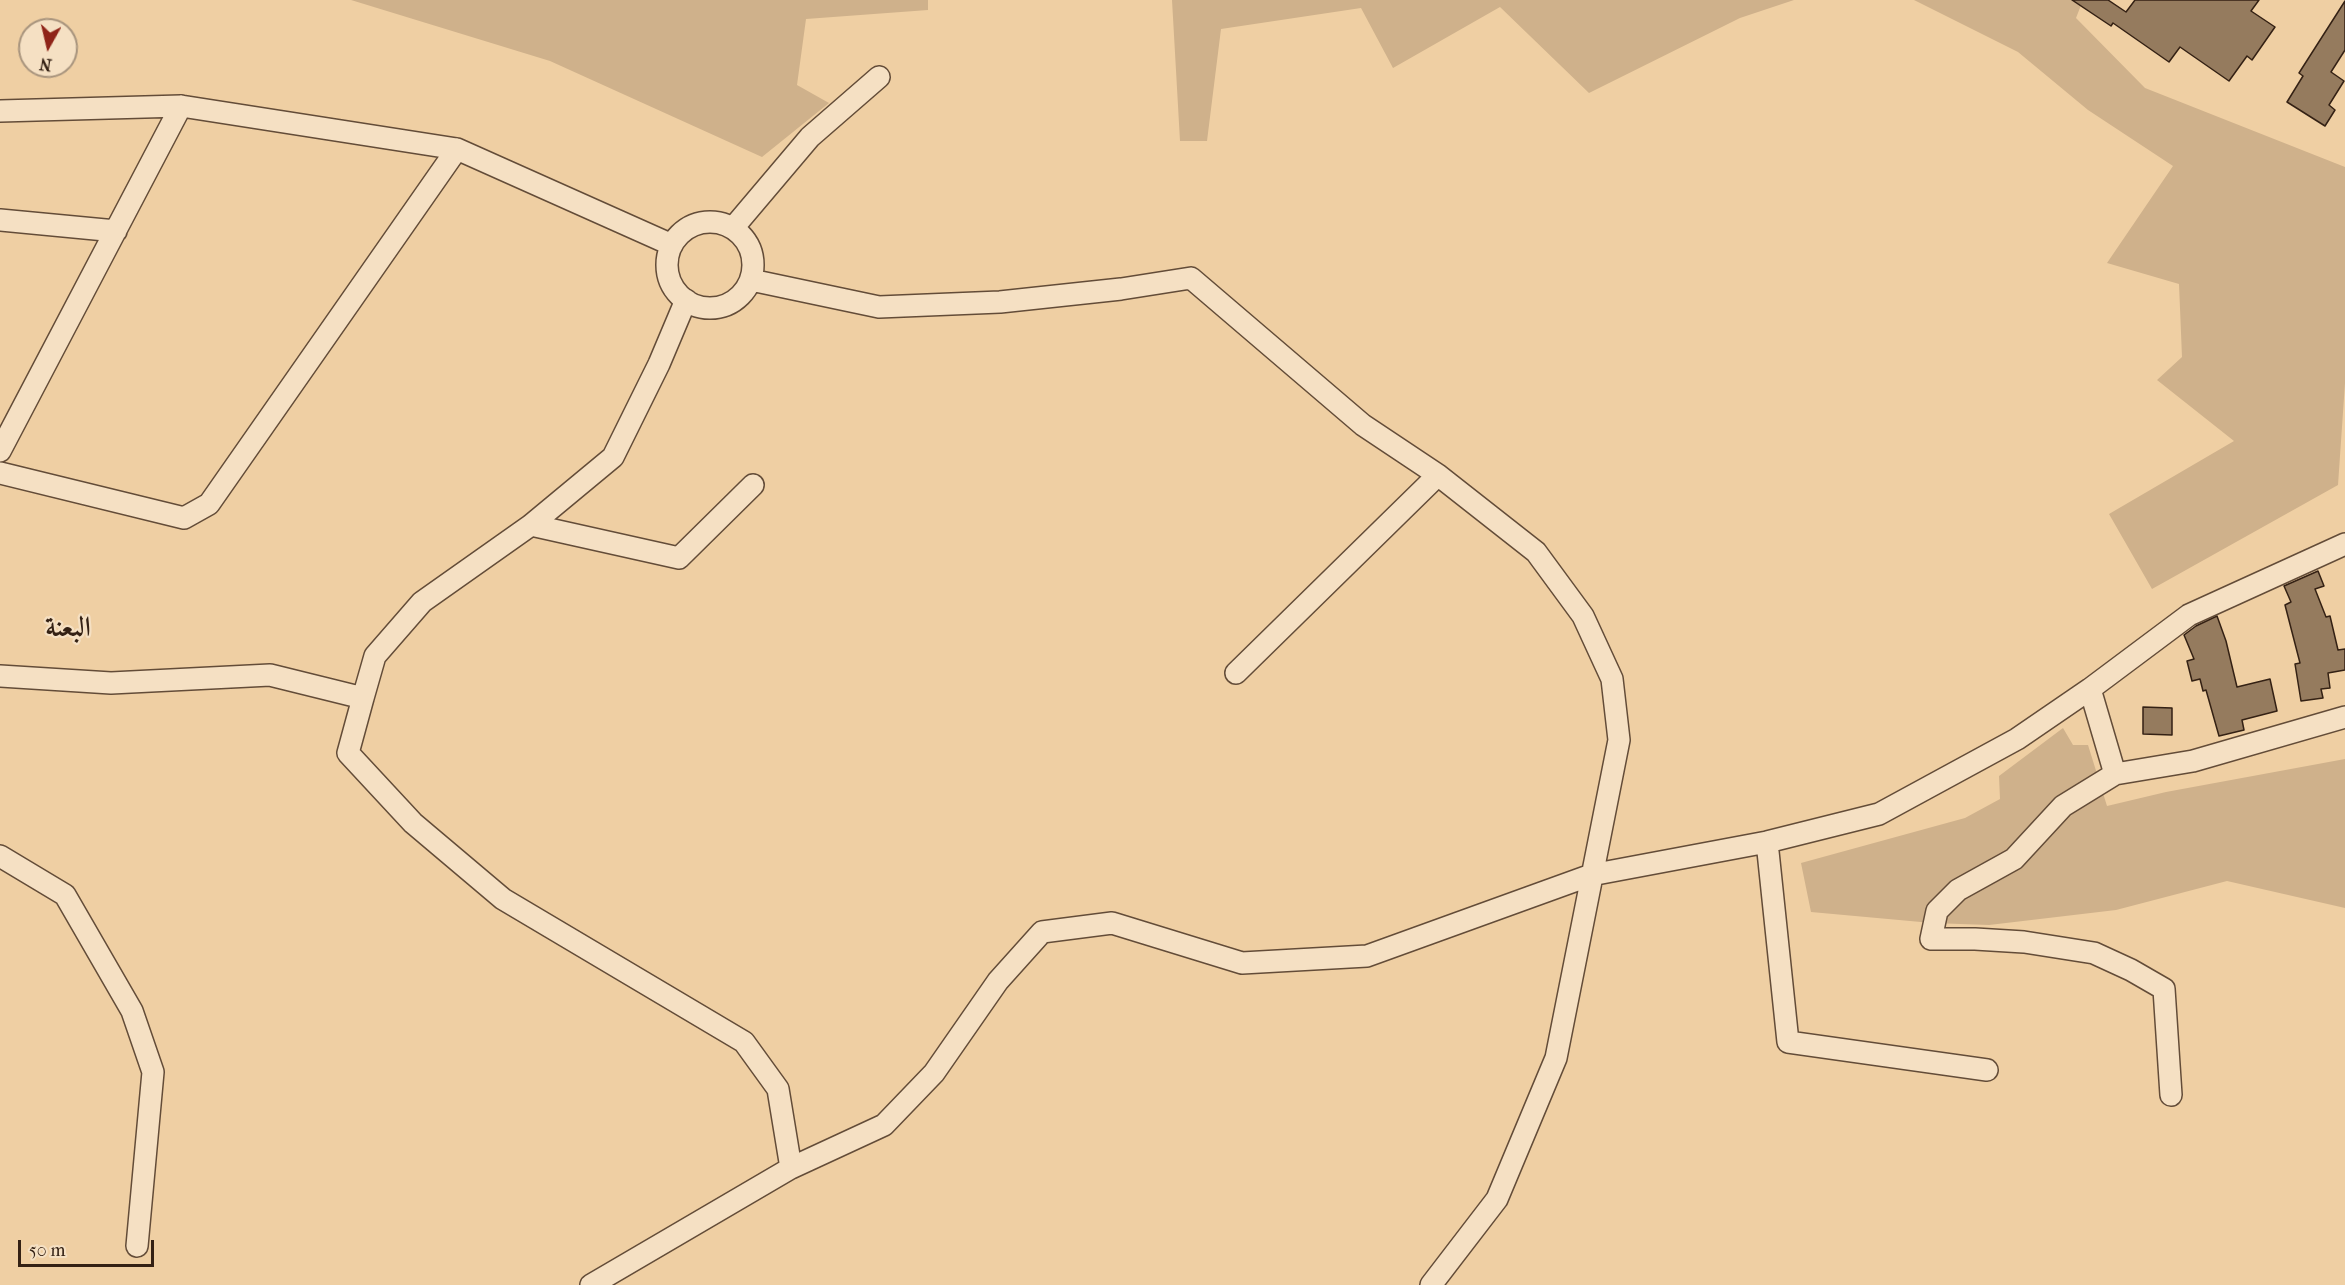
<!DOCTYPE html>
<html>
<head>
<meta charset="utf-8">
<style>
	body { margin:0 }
	#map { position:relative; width:2345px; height:1285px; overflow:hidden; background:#efcfa3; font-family:"IM FELL French Canon",serif }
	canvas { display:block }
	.north { position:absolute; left:18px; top:18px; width:60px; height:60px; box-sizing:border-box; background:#f5e0c3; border:2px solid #a8947d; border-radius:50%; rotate:188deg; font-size:16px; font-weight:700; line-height:24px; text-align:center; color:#342114 }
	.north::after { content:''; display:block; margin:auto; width:21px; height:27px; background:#8f2418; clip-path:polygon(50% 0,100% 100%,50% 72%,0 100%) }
	.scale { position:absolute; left:18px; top:1240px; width:136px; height:27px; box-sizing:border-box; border:3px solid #342114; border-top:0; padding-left:8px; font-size:18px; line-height:21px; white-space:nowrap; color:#342114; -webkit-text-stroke:4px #f5e0c3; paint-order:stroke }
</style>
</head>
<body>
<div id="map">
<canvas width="2345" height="1285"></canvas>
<div class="north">N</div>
<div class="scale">50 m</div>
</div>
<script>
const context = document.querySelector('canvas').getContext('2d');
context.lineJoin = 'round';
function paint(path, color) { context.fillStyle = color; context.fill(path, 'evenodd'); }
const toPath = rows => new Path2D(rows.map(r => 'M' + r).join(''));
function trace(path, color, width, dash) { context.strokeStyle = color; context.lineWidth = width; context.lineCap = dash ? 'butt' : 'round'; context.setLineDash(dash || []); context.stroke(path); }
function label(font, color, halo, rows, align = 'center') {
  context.font = font + ' "IM FELL French Canon",Amiri,serif'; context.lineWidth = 4.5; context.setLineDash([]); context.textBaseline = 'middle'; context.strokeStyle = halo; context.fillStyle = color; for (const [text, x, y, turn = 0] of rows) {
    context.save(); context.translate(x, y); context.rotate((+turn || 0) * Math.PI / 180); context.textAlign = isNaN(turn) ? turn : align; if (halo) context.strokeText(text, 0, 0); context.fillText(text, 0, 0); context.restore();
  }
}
const green = toPath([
	[351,0,928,0,928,10,806,19,797,85,829,103,762,157,550,61],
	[1172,0,1794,0,1740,18,1589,93,1500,7,1393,68,1361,8,1221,29,1207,141,1180,141],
	[1914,0,2083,0,2076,18,2145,88,2345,167,2345,383,2338,485,2152,589,2109,514,2234,441,2157,380,2182,357,2179,284,2107,263,2173,166,2088,110,2018,52],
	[2063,728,2073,745,2088,745,2107,806,2166,792,2345,759,2345,908,2227,881,2116,910,1989,925,1932,923,1811,912,1801,863,1965,818,2000,799,1999,776]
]);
const building = toPath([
	[2072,0,2108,0,2126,12,2135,0,2259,0,2251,11,2275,27,2252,60,2247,56,2229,81,2180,47,2169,62,2113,23,2111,26,2072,0],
	[2345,1,2345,50,2331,72,2344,81,2329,105,2335,110,2325,126,2287,102,2303,76,2299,73,2345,1],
	[2318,571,2324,586,2315,589,2326,617,2330,616,2338,650,2345,649,2345,670,2328,673,2330,688,2321,689,2323,698,2301,701,2295,664,2300,663,2285,605,2291,602,2284,586,2318,571],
	[2217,616,2226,641,2237,687,2270,679,2277,711,2242,720,2244,730,2219,736,2206,690,2203,691,2200,679,2192,681,2187,661,2194,659,2184,635,2196,626,2217,616],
	[2143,707,2172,708,2172,735,2143,734,2143,707]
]);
const minor = toPath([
	[0,111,181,106,457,149,672,245],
	[0,220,116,231],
	'667 265a43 43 0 1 1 86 0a43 43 0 1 1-86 0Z',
	[733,228,810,137,879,77],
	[751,280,879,307,1000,302,1121,289,1191,278,1363,425,1438,475,1536,552,1583,616,1612,679,1619,740,1556,1058,1497,1199,1431,1285],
	[0,451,181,106],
	[0,473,184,518,209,504,457,149],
	[531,525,679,558,753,485],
	[1236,673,1438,475],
	[0,676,111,683,270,675,363,698,348,753,413,823,503,899,744,1042,778,1089,791,1168],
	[2090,689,2115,774,2193,761,2345,717],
	[363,698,375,656,422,602,531,525,613,457,659,364,686,300],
	[2115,774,2063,806,2014,859,1958,890,1937,911,1931,939,1975,939,2024,942,2094,953,2131,970,2164,989,2171,1095],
	[1767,842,1788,1042,1987,1070],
	[0,856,65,895,132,1011,153,1072,137,1246],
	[591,1285,791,1168,884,1125,934,1073,998,981,1042,932,1112,923,1242,963,1367,956,1591,875,1767,842,1879,814,2017,739,2090,689,2189,615,2345,544]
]);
const districtNames = [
	["البعنة",68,629]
];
paint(green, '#cfb18b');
paint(building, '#957b5e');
trace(building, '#342114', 1.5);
trace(minor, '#634c38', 24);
trace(minor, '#f5e0c3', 21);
label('bold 28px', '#342114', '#f5e0c3', districtNames);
</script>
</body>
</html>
